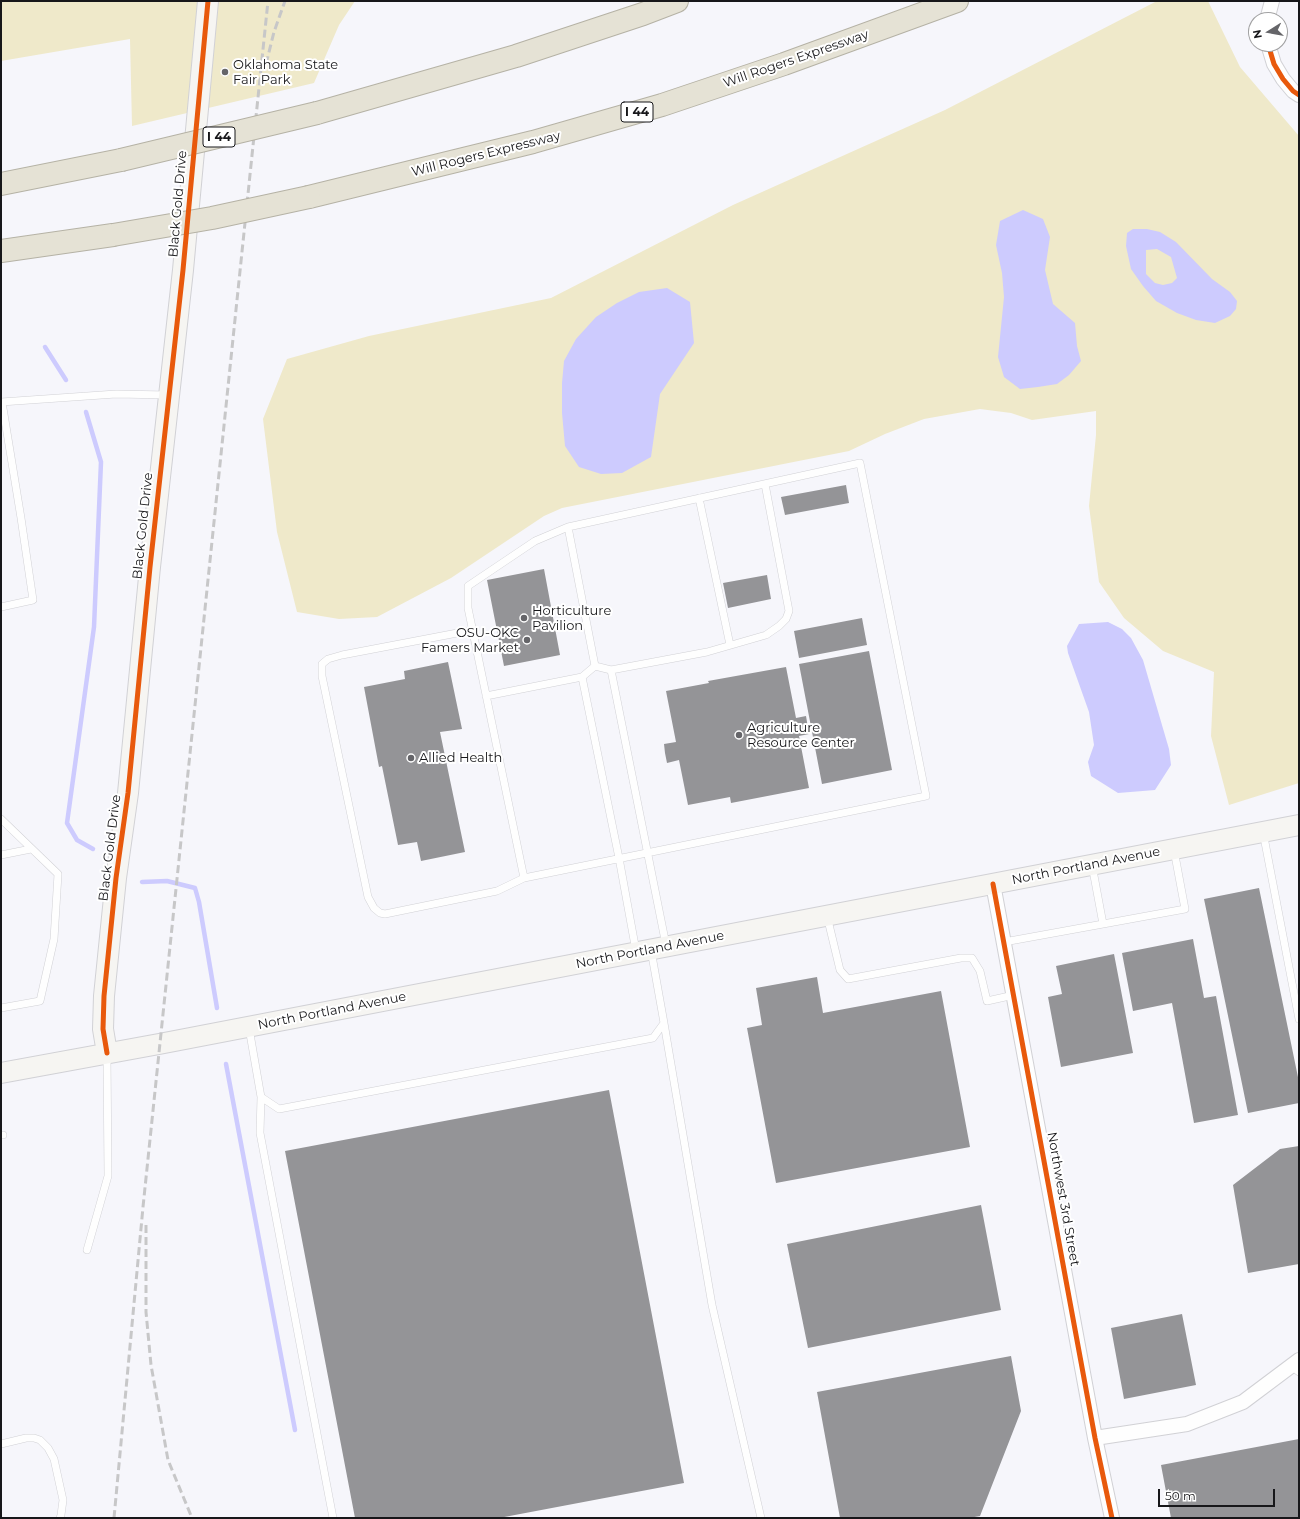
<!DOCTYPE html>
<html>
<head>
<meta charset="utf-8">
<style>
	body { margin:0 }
	#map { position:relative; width:1300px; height:1519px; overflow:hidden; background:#f6f6fb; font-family:Montserrat,sans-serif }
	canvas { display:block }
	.frame { position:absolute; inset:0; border:2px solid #17171a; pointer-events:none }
	.north { position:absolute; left:1248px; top:12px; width:40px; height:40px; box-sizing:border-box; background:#fff; border:1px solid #a2a2a3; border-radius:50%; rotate:259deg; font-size:11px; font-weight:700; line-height:16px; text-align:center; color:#17171a }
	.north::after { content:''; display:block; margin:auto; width:14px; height:18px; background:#656569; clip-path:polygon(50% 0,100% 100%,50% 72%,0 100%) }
	.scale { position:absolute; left:1158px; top:1489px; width:117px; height:18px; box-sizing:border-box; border:2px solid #17171a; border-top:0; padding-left:5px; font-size:12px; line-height:14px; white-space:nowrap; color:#17171a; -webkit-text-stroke:3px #fff; paint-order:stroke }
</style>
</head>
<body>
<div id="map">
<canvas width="1300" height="1519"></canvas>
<div class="frame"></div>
<div class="north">N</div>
<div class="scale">50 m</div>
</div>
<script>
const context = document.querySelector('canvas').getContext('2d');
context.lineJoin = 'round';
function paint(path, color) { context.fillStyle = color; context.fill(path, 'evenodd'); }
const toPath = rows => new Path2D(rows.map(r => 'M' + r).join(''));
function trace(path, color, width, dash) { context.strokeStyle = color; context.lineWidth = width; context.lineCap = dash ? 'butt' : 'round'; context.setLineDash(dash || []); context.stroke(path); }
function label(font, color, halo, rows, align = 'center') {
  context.font = font + ' Montserrat,sans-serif'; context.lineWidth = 4; context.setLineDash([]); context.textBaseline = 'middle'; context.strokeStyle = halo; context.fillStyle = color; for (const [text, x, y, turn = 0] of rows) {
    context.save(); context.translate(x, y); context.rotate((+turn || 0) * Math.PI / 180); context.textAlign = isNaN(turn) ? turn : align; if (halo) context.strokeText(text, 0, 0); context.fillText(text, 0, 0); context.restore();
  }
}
const green = toPath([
	[1,1,355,1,339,25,314,83,132,126,130,39,1,61],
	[1157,1,1208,1,1240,67,1299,136,1299,783,1229,805,1211,736,1214,672,1163,651,1124,618,1099,582,1089,506,1096,435,1096,411,1032,420,1011,413,980,409,924,419,885,434,849,451,562,508,544,516,451,578,377,617,339,619,297,612,277,532,263,419,287,359,369,336,551,298,733,205,945,110]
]);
const water = toPath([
	[1023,210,1043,219,1050,237,1045,270,1053,304,1075,323,1077,346,1081,361,1069,375,1057,384,1038,387,1020,389,1004,377,998,357,1004,297,1002,273,996,245,1000,221],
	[1133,229,1147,229,1160,232,1176,242,1212,279,1230,292,1237,301,1236,309,1230,316,1215,323,1196,320,1177,313,1156,301,1143,286,1131,269,1126,246,1127,233],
	[1157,249,1171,257,1177,278,1172,283,1163,285,1155,283,1146,274,1146,250],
	[667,288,690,302,694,343,660,394,651,457,622,473,601,474,579,467,565,446,562,413,562,383,564,361,576,339,596,317,617,303,639,292],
	[1108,622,1122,629,1131,638,1143,660,1169,749,1171,765,1155,790,1118,793,1091,776,1088,762,1094,745,1089,712,1068,653,1067,646,1079,624]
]);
const stream = toPath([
	[45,347,66,380],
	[86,412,101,462,94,627,67,823,77,840,93,849],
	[142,882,167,881,195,888,199,902,217,1008],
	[226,1064,295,1430]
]);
const building = toPath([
	[846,485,849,503,785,515,781,497],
	[544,569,560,655,504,666,487,580],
	[767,575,771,599,728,608,723,583],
	[862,618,867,645,799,658,794,631],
	[869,651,892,770,822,784,799,664],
	[448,662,462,729,440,732,465,852,421,861,417,842,398,845,382,766,379,767,364,687,405,679,404,671],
	[786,667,796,718,806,716,809,734,799,736,809,788,731,803,730,797,688,805,679,760,667,763,665,753,664,744,676,742,666,691,709,683,708,681],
	[1259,888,1299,1082,1299,1103,1248,1113,1204,899],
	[1193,939,1204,998,1216,996,1238,1115,1194,1123,1172,1003,1133,1011,1122,953],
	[1114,954,1133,1053,1061,1067,1048,997,1062,994,1056,966],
	[817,977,823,1013,941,991,970,1147,776,1183,747,1028,762,1025,756,988],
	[609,1090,684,1483,499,1518,355,1518,285,1151],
	[1299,1146,1299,1264,1248,1273,1233,1185,1280,1149],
	[981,1205,1001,1310,808,1348,787,1244],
	[1182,1314,1196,1385,1124,1399,1111,1328],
	[1011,1356,1021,1411,980,1516,969,1518,840,1518,817,1392],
	[1299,1439,1299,1518,1171,1518,1161,1465]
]);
const lane = toPath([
	[1,402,116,394,168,395],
	[699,498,730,645],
	[568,527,595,666],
	[1,607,33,600,21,518,2,402],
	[473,630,342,655,328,659,322,664,322,676,368,897,374,908,380,913,385,914,497,891,524,878,926,796,860,463,568,527,535,541,468,586,468,608,524,878],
	[611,670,666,945],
	[582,677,619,858,636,951],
	[486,696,582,677,595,666,611,670,707,652,766,635,779,626,786,619,789,611,765,484],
	[1,819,58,874,54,939,40,1001,1,1008],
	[1263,832,1299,1019],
	[1,855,31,849],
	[1092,865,1103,924,1185,909,1174,850],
	[827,916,840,970,848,979,961,958,972,958,980,971,987,1001,1014,995],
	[1004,942,1103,924],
	[664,1023,712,1305,761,1518],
	[249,1028,261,1097,279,1109,653,1038,664,1023,651,950],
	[261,1097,260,1133,333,1518],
	[1,1135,3,1135],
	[87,1250,108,1176,107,1056],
	[1291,1366,1299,1372],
	[1,1444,26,1438,34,1438,40,1440,48,1448,54,1459,63,1500,61,1515,60,1518]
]);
const street = toPath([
	[1267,20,1272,1],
	[1268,44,1274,64,1283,79,1293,91,1299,95],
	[993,884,1095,1438,1112,1518],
	[1095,1438,1187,1424,1243,1402,1299,1360]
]);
const secondary = toPath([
	[107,1053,103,1029,104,996,116,878,128,793,150,567,183,270,208,1],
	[1,1073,159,1044,1299,825]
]);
const highway = toPath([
	[317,113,516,56,643,14,677,1],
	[1,184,121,160],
	[309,197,533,142,662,105,784,64,957,1],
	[1,251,113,235]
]);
const rail = toPath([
	[266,64,274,32,285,1],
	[146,1225,146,1312,151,1365,168,1460,192,1518],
	[114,1518,143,1207,268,1]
]);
const highwayBridge = toPath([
	[121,160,317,113],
	[113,235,212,218,309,197]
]);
const cycleway = toPath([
	[1268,44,1274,64,1283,79,1293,91,1299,95],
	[993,884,1095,1438,1112,1518],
	[107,1053,103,1029,104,996,116,878,128,793,150,567,183,270,208,1]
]);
const markers = [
	[225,72,4,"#656569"],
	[524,618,4,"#656569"],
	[527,640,4,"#656569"],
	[739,735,4,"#656569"],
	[411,758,4,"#656569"]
];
const shields = [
	[637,112,32],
	[219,137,32]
];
const shieldNames = [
	["I 44",637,112],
	["I 44",219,137]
];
const streetNames = [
	["Will Rogers Expressway",796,59,-19],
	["Will Rogers Expressway",486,154,-14],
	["Black Gold Drive",178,204,-85],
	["Black Gold Drive",143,526,-84],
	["Black Gold Drive",110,848,-83],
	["North Portland Avenue",1086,866,-11],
	["North Portland Avenue",650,950,-11],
	["North Portland Avenue",332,1011,-11],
	["Northwest 3rd Street",1063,1199,80]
];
const poiNames = [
	["Oklahoma State",233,65],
	["Fair Park",233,80],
	["Horticulture",532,611],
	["Pavilion",532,626],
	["OSU-OKC",519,633,"right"],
	["Famers Market",519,648,"right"],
	["Agriculture",747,728],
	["Resource Center",747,743],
	["Allied Health",419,758]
];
paint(green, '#efe9ca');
paint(water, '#cdcbfe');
trace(stream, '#cdcbfe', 4.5);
paint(building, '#949497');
trace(lane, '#d1d1d5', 8);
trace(street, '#d1d1d5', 16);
trace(secondary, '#d1d1d5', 22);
trace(highway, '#b5b2a5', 24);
trace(lane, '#fefefe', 7);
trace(street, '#fefefe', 14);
trace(secondary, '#f6f5f2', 20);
trace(highway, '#e5e2d5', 22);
trace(rail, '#c7c7c8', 3, [8, 4]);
trace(highwayBridge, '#b5b2a5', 24, []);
trace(highwayBridge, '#e5e2d5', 22);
trace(cycleway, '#e8590c', 5);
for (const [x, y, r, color] of markers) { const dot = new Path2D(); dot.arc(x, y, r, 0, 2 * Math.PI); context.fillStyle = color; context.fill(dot); trace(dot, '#fff', 1.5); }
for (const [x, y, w] of shields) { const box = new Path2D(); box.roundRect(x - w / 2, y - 10, w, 20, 3); context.fillStyle = '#fff'; context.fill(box); trace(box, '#17171a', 1); }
label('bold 12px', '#17171a', null, shieldNames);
label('13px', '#17171a', '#fff', streetNames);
label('13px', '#17171a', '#fff', poiNames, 'left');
</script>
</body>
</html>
